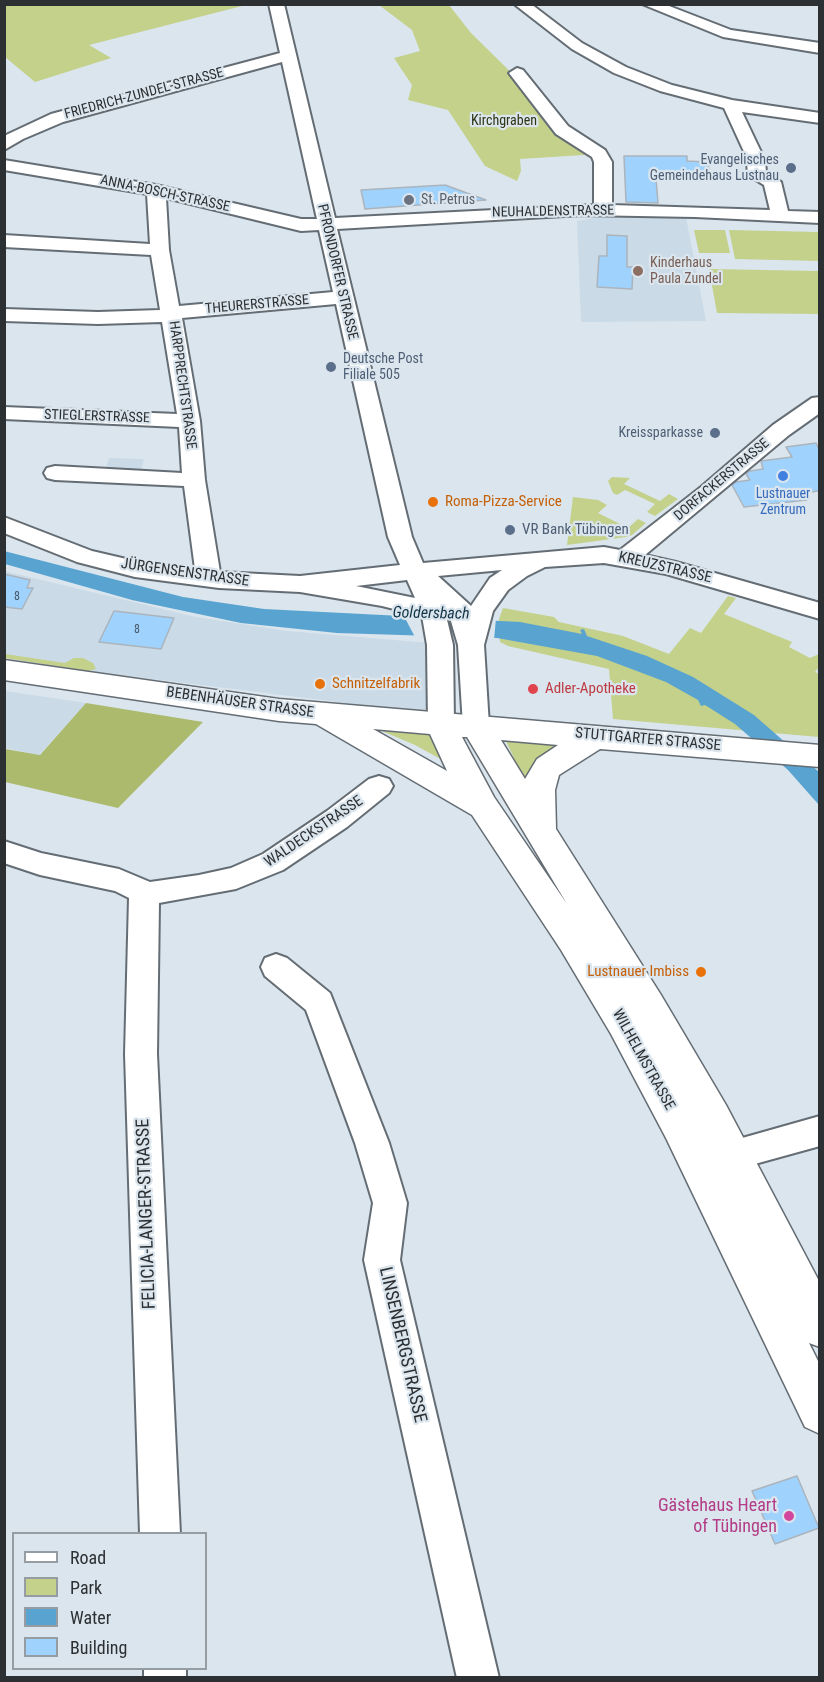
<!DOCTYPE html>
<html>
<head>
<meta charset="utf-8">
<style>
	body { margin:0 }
	#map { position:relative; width:824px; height:1682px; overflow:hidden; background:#dbe5ed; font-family:"Roboto Condensed",sans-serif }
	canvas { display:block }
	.frame { position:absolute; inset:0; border:6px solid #2c3033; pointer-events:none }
	.legend { position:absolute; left:12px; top:1532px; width:195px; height:138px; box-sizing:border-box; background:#dbe5ed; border:2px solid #959da3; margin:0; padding:8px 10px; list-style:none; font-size:18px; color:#2c3033 }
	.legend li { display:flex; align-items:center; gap:12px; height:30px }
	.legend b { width:30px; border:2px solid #959da3 }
</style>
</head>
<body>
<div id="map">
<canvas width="824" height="1682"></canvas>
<div class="frame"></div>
<ul class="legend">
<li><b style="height:8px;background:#fff"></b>Road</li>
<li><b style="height:16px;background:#c3d18b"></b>Park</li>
<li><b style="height:16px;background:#59a3d1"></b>Water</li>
<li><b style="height:16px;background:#9fd3fe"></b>Building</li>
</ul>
</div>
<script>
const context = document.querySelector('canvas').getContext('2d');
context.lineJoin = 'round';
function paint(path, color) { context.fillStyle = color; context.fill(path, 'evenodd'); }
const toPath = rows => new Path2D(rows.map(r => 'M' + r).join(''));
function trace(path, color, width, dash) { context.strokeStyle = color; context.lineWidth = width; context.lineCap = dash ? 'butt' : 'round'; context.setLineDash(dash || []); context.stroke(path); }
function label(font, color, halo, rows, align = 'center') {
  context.font = font + ' "Roboto Condensed",sans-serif'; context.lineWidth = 4.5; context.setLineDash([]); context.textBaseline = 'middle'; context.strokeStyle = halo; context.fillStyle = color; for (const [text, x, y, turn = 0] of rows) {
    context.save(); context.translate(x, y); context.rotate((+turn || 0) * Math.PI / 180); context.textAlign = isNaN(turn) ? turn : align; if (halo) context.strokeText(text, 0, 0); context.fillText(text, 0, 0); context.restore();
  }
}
const built = toPath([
	[594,216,686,217,706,321,581,322,577,221,593,218],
	[109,458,144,459,139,477,104,475],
	[4,571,196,617,287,631,430,643,427,713,88,671,5,658],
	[5,691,86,703,39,755,5,748]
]);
const green = toPath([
	[4,5,5,4,246,5,89,45,111,58,35,82,5,57],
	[379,5,449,5,471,33,537,98,599,154,520,159,521,171,517,181,485,166,448,110,408,100,412,85,394,58,420,51,412,30],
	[694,230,725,230,730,253,699,253],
	[729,230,819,232,819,261,735,259],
	[709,269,819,271,819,314,717,313],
	[612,477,630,478,624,484,660,501,669,494,678,499,655,516,647,512,655,504,625,490,617,495,613,493,608,481],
	[573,497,598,500,607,505,598,513,628,528,638,519,646,523,632,535,626,537,567,545],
	[728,596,736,598,724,614,792,642,789,647,810,658,819,654,819,667,815,672,819,674,819,737,613,719,609,669,508,646,500,642,499,619,503,608,554,617,559,622,623,636,669,654,690,628,701,633],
	[5,654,65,663,74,658,83,658,93,663,96,669,88,671,5,658],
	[363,723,428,730,446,762,415,745],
	[506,741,562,746,525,782]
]);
const forest = toPath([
	[86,703,203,722,118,808,5,782,5,749,40,755]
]);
const water = toPath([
	[4,551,183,597,264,609,520,622,582,634,580,630,584,629,587,636,647,656,693,677,754,715,819,772,819,805,788,770,735,724,705,705,701,706,698,700,666,682,597,656,497,638,337,633,241,623,132,600,5,564]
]);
const pier = toPath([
	[397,613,496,618,494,640,416,639,406,620]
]);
const building = toPath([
	[624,156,687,156,687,161,708,162,710,181,656,179,658,203,626,202,624,156],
	[445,185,486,200,365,209,361,190,445,185],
	[607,235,627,236,627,267,633,267,632,289,597,287,599,256,607,256,607,235],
	[816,443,819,450,819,491,803,493,807,500,744,507,732,485,736,482,750,480,746,474,750,471,763,469,761,461,792,457,786,447,816,443],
	[4,574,30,580,27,588,33,588,22,609,4,607,4,574],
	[114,611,174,618,161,649,99,642,114,611],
	[797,1476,819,1528,775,1544,752,1491,797,1476]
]);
const minor = toPath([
	[269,4,284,4,335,218,594,205,594,162,592,157,556,134,509,73,517,68,523,70,568,126,605,150,612,162,612,205,770,210,764,185,748,175,747,162,750,158,756,157,762,158,765,162,766,172,781,182,788,211,820,212,820,223,695,217,582,215,337,229,412,537,423,563,604,547,620,550,701,487,773,425,812,398,820,397,820,413,789,435,645,555,676,562,820,603,820,619,666,574,604,563,545,567,527,576,508,590,493,611,484,645,489,726,485,733,476,736,467,733,463,726,458,645,448,611,444,607,453,645,454,723,450,730,441,732,432,730,428,723,427,645,422,616,382,606,300,592,219,588,135,577,77,562,4,533,4,517,92,551,135,561,195,569,184,486,55,480,47,478,44,473,47,468,55,466,182,473,179,427,4,419,4,407,177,414,162,322,98,324,4,321,4,309,98,312,160,310,151,255,4,247,4,235,150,244,147,194,4,170,4,160,156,185,301,219,317,219,282,62,63,122,23,139,4,150,4,136,51,114,280,53,269,4],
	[166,198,301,231,319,230,333,292,179,306,169,250,166,198],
	[336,304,388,537,400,565,300,576,220,572,205,480,200,421,182,318,336,304],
	[502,570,490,578,471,606,438,576,502,570],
	[407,580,415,598,356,586,407,580],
	[514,4,531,4,582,43,626,67,672,85,732,100,820,113,820,123,742,112,761,152,758,156,746,156,724,108,660,91,614,73,572,49,514,4],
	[642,4,664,4,731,30,820,43,820,53,723,37,642,4],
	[379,776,389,779,393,786,389,793,347,827,283,870,236,889,159,903,157,1054,180,1534,140,1534,125,1054,129,898,115,891,40,875,4,863,4,841,41,853,119,869,150,882,199,875,231,868,263,854,327,811,369,779,379,776],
	[276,954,287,958,330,993,389,1143,407,1203,400,1260,499,1678,457,1678,364,1260,373,1203,355,1143,306,1010,265,976,261,967,265,958,276,954],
	[820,1116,820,1146,733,1170,721,1166,716,1155,721,1144,820,1116],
	[144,1668,186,1668,186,1678,144,1678,144,1668]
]);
const major = toPath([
	[4,660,279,699,820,745,820,767,600,749,559,775,555,790,556,829,661,995,726,1105,820,1283,820,1347,809,1343,820,1365,820,1434,805,1427,666,1138,611,1034,561,950,472,815,316,724,279,721,4,680,4,660],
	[373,729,430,734,447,771,373,729],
	[462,737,467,737,567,904,494,797,462,737],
	[501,740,558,745,537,759,525,779,501,740]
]);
const markers = [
	[791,168,6,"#5c6f8a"],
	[409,200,6,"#6b7280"],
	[638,271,6,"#8d6e63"],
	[331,367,6,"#5c6f8a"],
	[715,433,6,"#5c6f8a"],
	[783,476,6,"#3f7fe0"],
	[433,502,6,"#e8710a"],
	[510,530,6,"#5c6f8a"],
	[320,684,6,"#e8710a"],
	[533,689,6,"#e0444e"],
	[701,972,6,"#e8710a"],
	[789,1516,6,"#d1479c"]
];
const numberNames = [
	["8",17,597],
	["8",137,630]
];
const farStreetnames = [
	["FRIEDRICH-ZUNDEL-STRASSE",144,94,-15],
	["ANNA-BOSCH-STRASSE",165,194,12],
	["NEUHALDENSTRASSE",553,212,-1],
	["PFRONDORFER STRASSE",337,272,77],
	["THEURERSTRASSE",257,305,-5],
	["HARPPRECHTSTRASSE",182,385,82],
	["STIEGLERSTRASSE",97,417,2],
	["DORFACKERSTRASSE",722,480,-40]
];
const farParknames = [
	["Kirchgraben",504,121]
];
const farServicenames = [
	["Evangelisches",779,160],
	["Gemeindehaus Lustnau",779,176],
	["Deutsche Post",343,359,"left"],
	["Filiale 505",343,375,"left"],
	["Kreissparkasse",703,433]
];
const farWorshipnames = [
	["St. Petrus",421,200]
];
const farEducationnames = [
	["Kinderhaus",650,263],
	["Paula Zundel",650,279]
];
const farShopnames = [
	["Lustnauer",783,494],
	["Zentrum",783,510]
];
const foodNames = [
	["Roma-Pizza-Service",445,502],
	["Schnitzelfabrik",332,684],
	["Lustnauer Imbiss",689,972,"right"]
];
const serviceNames = [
	["VR Bank Tübingen",522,530]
];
const streetNames = [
	["KREUZSTRASSE",665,568,13],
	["JÜRGENSENSTRASSE",185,573,8],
	["BEBENHÄUSER STRASSE",240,703,8],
	["STUTTGARTER STRASSE",648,740,5],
	["WALDECKSTRASSE",314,832,-34],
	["WILHELMSTRASSE",643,1060,61]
];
const healthNames = [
	["Adler-Apotheke",545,689]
];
const waterNames = [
	["Goldersbach",431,614,1]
];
const nearStreetnames = [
	["FELICIA-LANGER-STRASSE",147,1214,-92],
	["LINSENBERGSTRASSE",402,1345,77]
];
const nearHotelnames = [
	["Gästehaus Heart",777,1506],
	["of Tübingen",777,1527]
];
paint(built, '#cadae6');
paint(green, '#c3d18b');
paint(forest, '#acba6e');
paint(water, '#59a3d1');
paint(pier, '#dbe5ed');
paint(building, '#9fd3fe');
trace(building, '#abb4bc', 1.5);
trace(minor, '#656d74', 4);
trace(major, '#656d74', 3);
paint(minor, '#fff');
paint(major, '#fff');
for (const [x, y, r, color] of markers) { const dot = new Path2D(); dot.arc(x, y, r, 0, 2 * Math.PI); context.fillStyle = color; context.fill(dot); trace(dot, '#dbe5ed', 2); }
label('12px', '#495966', null, numberNames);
label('14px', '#2c3033', '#dbe5ed', farStreetnames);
label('14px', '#2f3514', '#dbe5ed', farParknames);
label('14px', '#4e5e75', '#dbe5ed', farServicenames, 'right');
label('14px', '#5b616d', '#dbe5ed', farWorshipnames, 'left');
label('14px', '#785e54', '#dbe5ed', farEducationnames, 'left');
label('14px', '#366cbe', '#dbe5ed', farShopnames);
label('15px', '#c56008', '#dbe5ed', foodNames, 'left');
label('15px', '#4e5e75', '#dbe5ed', serviceNames, 'left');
label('15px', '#2c3033', '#dbe5ed', streetNames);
label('15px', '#be3a42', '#dbe5ed', healthNames, 'left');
label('italic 16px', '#123447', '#dbe5ed', waterNames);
label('18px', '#2c3033', '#dbe5ed', nearStreetnames);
label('18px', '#b23c85', '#dbe5ed', nearHotelnames, 'right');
</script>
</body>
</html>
